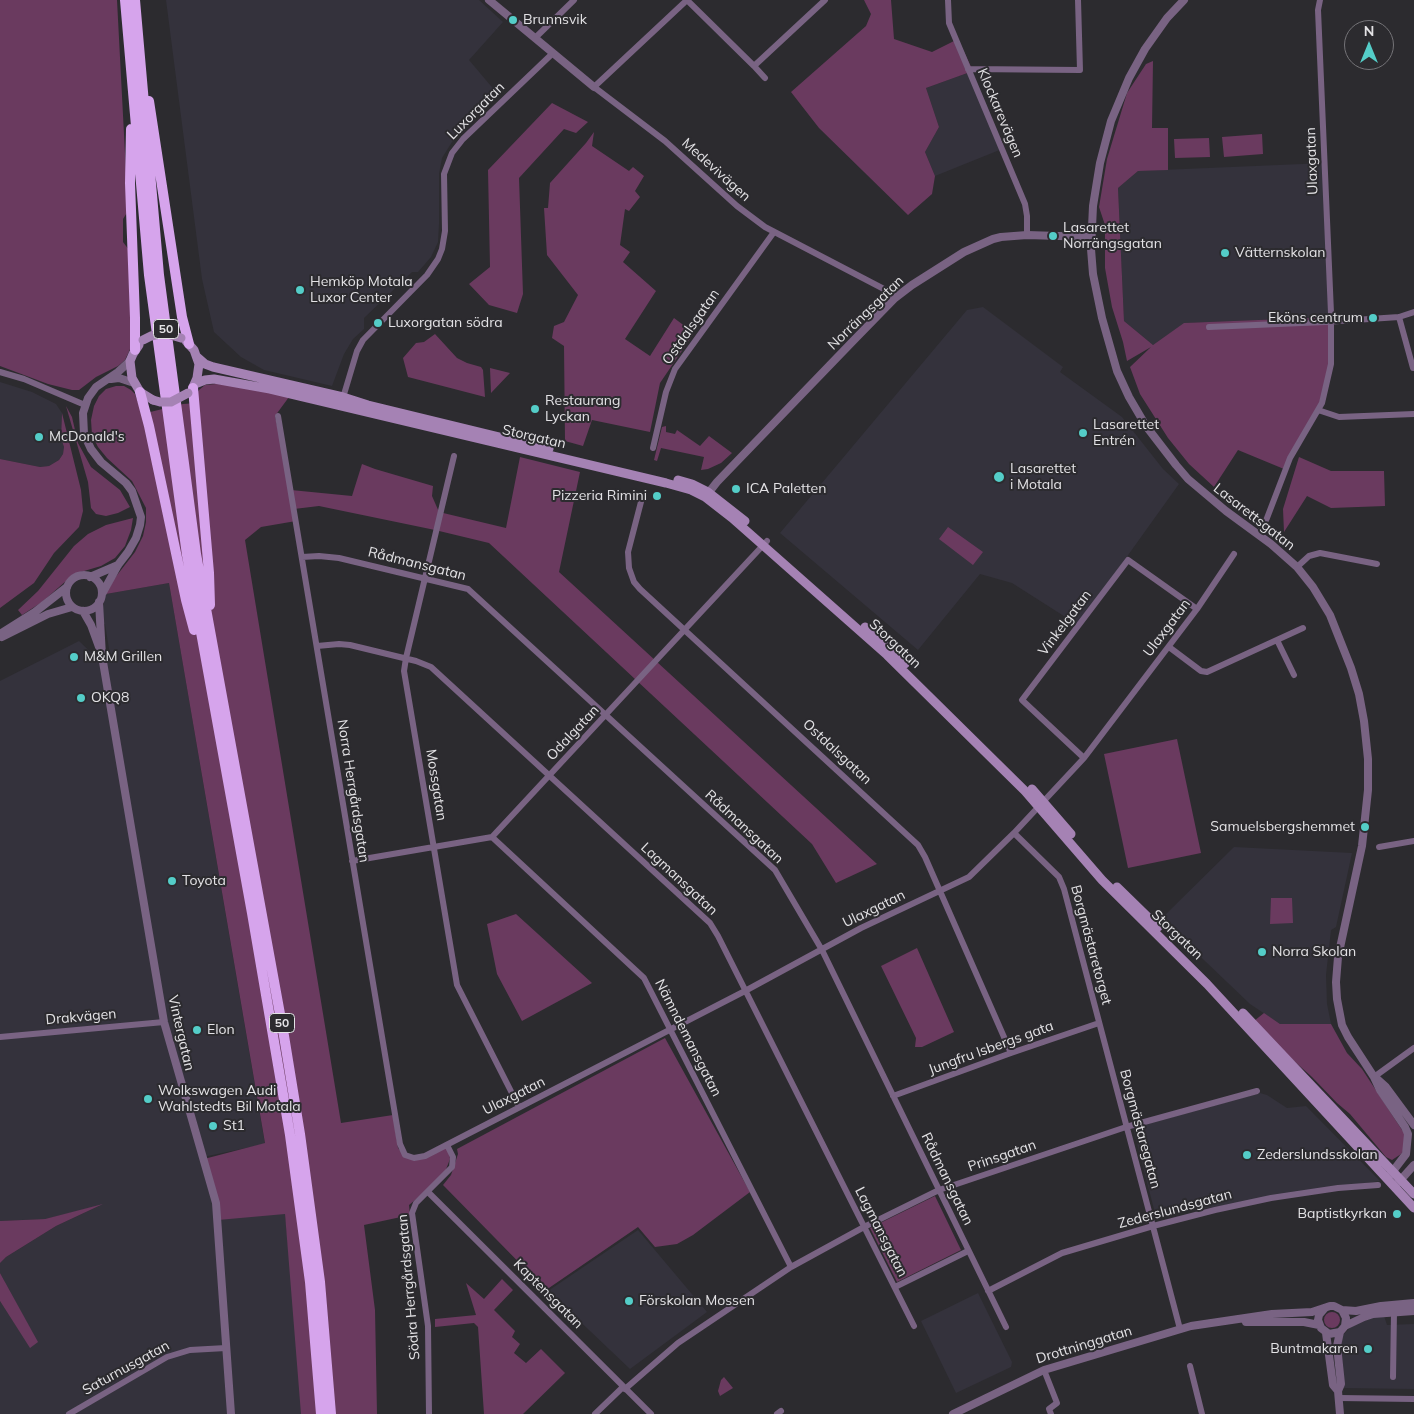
<!DOCTYPE html>
<html>
<head>
<meta charset="utf-8">
<style>
	body { margin:0 }
	#map { position:relative; width:1414px; height:1414px; overflow:hidden; background:#2c2b2f; font-family:Mulish,sans-serif }
	canvas { display:block }
	.north { position:absolute; left:1344px; top:20px; width:50px; height:50px; box-sizing:border-box; background:#2c2b2f; border:1px solid #757478; border-radius:50%; rotate:0deg; font-size:14px; font-weight:700; line-height:20px; text-align:center; color:#e3e2e5 }
	.north::after { content:''; display:block; margin:auto; width:18px; height:22px; background:#54cdc8; clip-path:polygon(50% 0,100% 100%,50% 72%,0 100%) }
</style>
</head>
<body>
<div id="map">
<canvas width="1414" height="1414"></canvas>
<div class="north">N</div>
</div>
<script>
const context = document.querySelector('canvas').getContext('2d');
context.lineJoin = 'round';
function paint(path, color) { context.fillStyle = color; context.fill(path, 'evenodd'); }
const toPath = rows => new Path2D(rows.map(r => 'M' + r).join(''));
function trace(path, color, width, dash) { context.strokeStyle = color; context.lineWidth = width; context.lineCap = dash ? 'butt' : 'round'; context.setLineDash(dash || []); context.stroke(path); }
function label(font, color, halo, rows, align = 'center') {
  context.font = font + ' Mulish,sans-serif'; context.lineWidth = 4; context.setLineDash([]); context.textBaseline = 'middle'; context.strokeStyle = halo; context.fillStyle = color; for (const [text, x, y, turn = 0] of rows) {
    context.save(); context.translate(x, y); context.rotate((+turn || 0) * Math.PI / 180); context.textAlign = isNaN(turn) ? turn : align; if (halo) context.strokeText(text, 0, 0); context.fillText(text, 0, 0); context.restore();
  }
}
const built = toPath([
	[166,0,479,0,503,22,469,60,496,92,469,117,469,126,452,142,442,158,439,174,439,224,438,242,431,257,418,272,412,272,364,318,364,329,353,339,344,354,332,386,264,370,241,357,214,332,202,279],
	[973,71,1002,149,935,176,925,152,939,127,926,88],
	[1326,163,1332,317,1185,323,1153,345,1124,321,1118,188,1138,171],
	[983,307,1063,367,1060,372,1122,417,1163,469,1179,484,1078,625,1012,583,980,574,918,650,780,533,967,310],
	[0,382,32,392,56,404,62,413,61,438,64,447,63,454,59,460,49,466,40,467,0,459],
	[169,583,265,1144,203,1157,285,1214,305,1414,0,1414,0,1301,30,1347,37,1342,0,1273,0,1263,6,1257,56,1226,99,1206,45,1219,0,1221,0,681,79,641,104,665,110,655,105,624,103,624,103,607,106,594],
	[1234,847,1352,853,1336,927,1331,930,1326,975,1327,1004,1331,1024,1280,1024,1250,1004,1161,919],
	[1260,1093,1267,1095,1287,1108,1306,1106,1380,1181,1278,1196,1156,1217,1133,1128],
	[638,1230,707,1312,630,1369,548,1291],
	[978,1293,1012,1362,1011,1367,956,1393,921,1321],
	[1384,1316,1387,1325,1414,1324,1414,1389,1344,1388,1340,1345,1343,1335,1351,1327,1373,1317]
]);
const green = toPath([
	[0,0,117,0,128,211,123,219,123,242,129,250,131,347,125,360,118,366,96,377,79,390,72,390,48,384,0,366],
	[864,0,891,0,894,39,932,52,958,39,973,71,926,88,939,127,925,152,935,176,932,194,908,215,819,128,791,92,866,26,871,14],
	[1153,61,1152,128,1168,128,1168,170,1138,171,1118,188,1124,321,1153,345,1184,323,1332,317,1334,354,1320,412,1284,469,1238,450,1214,487,1189,464,1168,438,1140,394,1130,367,1151,347,1127,361,1123,342,1112,307,1105,268,1105,225,1099,207,1107,159,1127,93,1146,64],
	[552,103,588,122,576,133,564,129,519,178,523,294,517,313,489,305,469,284,490,267,488,170],
	[594,132,592,146,629,171,633,167,644,176,635,191,640,197,629,211,625,209,620,245,630,252,623,262,656,291,625,339,650,356,674,318,694,333,660,383,650,432,592,420,583,446,565,441,564,346,552,338,554,326,564,322,578,295,547,255,544,208,548,208,550,183,586,143],
	[1262,134,1263,154,1224,157,1222,137],
	[1209,138,1210,157,1175,158,1174,139],
	[435,334,457,358,467,363,481,367,483,370,485,397,408,377,403,358,416,343,424,342],
	[490,368,510,373,491,393],
	[216,384,235,385,289,397,275,416,291,490,352,496,362,464,375,469,433,486,432,496,439,512,506,528,520,457,580,472,559,572,877,864,836,883,812,844,489,543,435,530,319,506,294,509,296,521,261,527,245,540,341,1123,393,1115,398,1148,404,1155,413,1159,448,1142,450,1159,445,1172,427,1190,409,1205,410,1215,364,1225,375,1310,377,1414,301,1414,285,1214,218,1220,204,1159,265,1143,169,583,106,594,114,579,135,552,143,536,146,522,146,508,132,481,107,458,98,447,92,435,91,420,94,406,99,396,106,389,116,386,124,386,131,390,135,394,142,414,183,404,196,403,195,396,199,390,205,385],
	[66,406,72,417,78,443,91,467,120,490,130,507,118,513,106,516,96,514,91,508,88,482],
	[62,413,81,490,83,511,79,527,54,553,34,583,0,608,0,459,40,467,49,466,59,460,63,454,64,447,61,438],
	[666,426,666,432,675,434,677,430,700,446,709,436,732,453,721,463,708,469,701,470,704,457,661,448,657,461,654,460,662,427],
	[1299,457,1331,471,1384,471,1385,506,1331,508,1307,496,1284,532,1283,509],
	[133,518,131,530,125,546,115,558,101,566,74,574,42,602,22,615,18,610,38,591,74,546,88,534,106,525],
	[948,527,983,552,973,565,939,539],
	[1177,739,1201,853,1128,868,1104,754],
	[1271,898,1292,898,1293,923,1270,924],
	[516,914,592,983,522,1021,497,974,487,924],
	[917,948,954,1032,922,1047,915,1047,916,1038,881,966],
	[1264,1013,1280,1024,1331,1024,1347,1053,1362,1069,1404,1133,1404,1150,1401,1154,1392,1160,1386,1157,1350,1114,1337,1103,1312,1077,1284,1052,1254,1021],
	[665,1038,750,1192,693,1235,677,1244,655,1247,638,1227,546,1290,443,1185,451,1175,458,1154,457,1149],
	[935,1196,961,1250,897,1282,870,1228],
	[103,1204,56,1226,6,1257,0,1263,0,1221,45,1219],
	[0,1273,38,1342,30,1348,0,1301],
	[502,1279,513,1290,494,1310,515,1331,512,1337,520,1344,514,1353,526,1363,541,1349,565,1373,523,1414,484,1414,478,1327,474,1323,435,1327,435,1319,476,1315,466,1283,484,1299],
	'1324 1320a8 8 0 1 1 16 0a8 8 0 1 1-16 0Z',
	[724,1377,733,1388,720,1396,718,1391,721,1380]
]);
const minor = toPath([
	[687,0,594,87,665,141,737,206,765,227,882,288,895,298],
	[687,0,754,66,825,0],
	[948,0,949,23,1025,204,1027,216,1027,235],
	[535,38,574,0],
	[754,66,765,78],
	[968,69,1080,70,1078,0],
	[1399,317,1413,368],
	[1209,327,1325,322,1399,317,1414,312],
	[0,372,24,379,85,405],
	[342,401,357,351,363,340,427,275,438,259,442,249,445,231,444,174,452,153,463,139,553,53],
	[1318,410,1339,417,1414,414],
	[278,416,400,1144,405,1155,414,1158,425,1156,745,991,861,928,969,877,1014,833,1084,758,1197,609,1234,554],
	[653,448,666,392,675,369,774,232],
	[454,456,406,658,404,671,457,985,519,1107],
	[642,498,628,552,629,568,634,582,640,589,918,845,925,857,1011,1053],
	[1259,534,1267,518,1290,458,1322,403,1331,364,1331,313,1318,10,1320,0],
	[302,557,319,556,339,558,468,589,775,870,822,950,1006,1327],
	[1297,567,1309,556,1320,553,1377,564],
	[1277,640,1294,675],
	[317,646,339,644,350,645,416,661,431,667,710,923,718,936,914,1326],
	[1169,647,1201,671,1207,672,1303,628],
	[1084,758,1022,700,1128,560,1197,609],
	[1014,833,1059,877,1064,889,1180,1329],
	[492,837,644,978,791,1267],
	[1379,847,1414,841],
	[352,861,492,837,767,541],
	[0,1037,164,1022],
	[1374,1077,1414,1048],
	[893,1096,1011,1053,1099,1023],
	[428,1192,651,1414],
	[895,1287,968,1251],
	[988,1291,1062,1253,1153,1226,1215,1210,1271,1198,1338,1188,1378,1185],
	[1190,1366,1202,1414],
	[1044,1370,1057,1403,1049,1409,1051,1414],
	[1393,1377,1394,1312],
	[625,1389,678,1343,791,1267,864,1227,939,1190,1126,1127,1257,1091],
	[1339,1398,1414,1399],
	[69,1414,167,1357,190,1350,226,1348],
	[429,1414,428,1326,412,1213,416,1203,452,1167,453,1157,447,1145],
	[595,1414,623,1387],
	[777,1414,781,1411]
]);
const tertiary = toPath([
	[489,0,594,87],
	[1184,0,1167,18,1145,49,1129,78,1111,121,1100,163,1093,206,1091,249,1093,274,1102,318,1117,371,1129,397,1146,426,1176,465,1188,479,1226,511,1271,544,1297,567,1313,587,1330,615,1351,668,1359,694,1364,721,1368,759,1368,790,1362,846,1338,957,1336,982,1337,999,1342,1025,1348,1037,1374,1077,1380,1090,1405,1127,1408,1134,1406,1154,1390,1175],
	[111,379,119,378,134,383],
	[706,496,717,482,854,340,895,298,912,285,964,252,993,239,1001,237,1027,235,1091,237],
	'66 593a18 18 0 1 1 36 0a18 18 0 1 1-36 0Z',
	[90,577,118,565],
	[102,594,118,565,128,552,136,538,140,525,141,517,132,491,126,483,101,462,91,449,84,434,83,413,88,398,96,387,118,372,130,361],
	[99,602,102,656,164,1022,216,1203,231,1414],
	[83,611,91,625,99,647],
	[0,634,35,612,67,587],
	[2,637,48,614,72,607],
	[1376,1078,1386,1087,1414,1125],
	[1397,1184,1414,1165],
	[1342,1310,1356,1311,1381,1306,1414,1303],
	[1246,1322,1304,1322,1319,1325],
	[1345,1326,1364,1317,1373,1314,1414,1311],
	[1326,1333,1333,1385,1338,1391],
	[953,1414,1044,1370,1191,1326,1272,1314,1312,1312,1330,1306,1334,1306,1342,1310,1346,1318,1345,1326,1340,1332,1329,1334,1321,1328,1318,1320,1319,1315,1325,1308],
	[1340,1414,1338,1391,1341,1384,1337,1346,1340,1332]
]);
const secondary = toPath([
	[186,341,194,350,199,364,197,378,193,387],
	[139,345,133,354,130,361,132,378,140,392,153,400],
	[197,357,205,364,213,367,343,397,368,405,549,449],
	[195,384,205,380,214,379,270,389,666,483,691,490,705,497,732,518,887,655,1025,791,1102,880,1207,984,1414,1208],
	[678,480,692,484,708,492,745,521],
	[865,627,905,664],
	[1032,789,1071,834],
	[1117,887,1158,927],
	[1243,1013,1414,1194]
]);
const trunk = toPath([
	[125,0,149,275,187,555,252,913,290,1135,310,1282,321,1414],
	[135,0,159,275,196,554,284,1036,300,1134,320,1282,331,1414],
	[149,101,182,317,189,344],
	[131,129,130,183,135,318,135,350],
	[193,388,209,573,210,605],
	[140,392,149,426,186,600,194,630]
]);
const secondaryBridge = toPath([
	[143,340,151,336,164,333,181,338],
	[153,400,160,402,171,402,188,393]
]);
const markers = [
	[513,20,5,"#54cdc8"],
	[1053,236,5,"#54cdc8"],
	[1225,253,5,"#54cdc8"],
	[300,290,5,"#54cdc8"],
	[1373,318,5,"#54cdc8"],
	[378,323,5,"#54cdc8"],
	[535,409,5,"#54cdc8"],
	[1083,433,5,"#54cdc8"],
	[39,437,5,"#54cdc8"],
	[999,477,6,"#54cdc8"],
	[736,489,5,"#54cdc8"],
	[657,496,5,"#54cdc8"],
	[74,657,5,"#54cdc8"],
	[81,698,5,"#54cdc8"],
	[1365,827,5,"#54cdc8"],
	[172,881,5,"#54cdc8"],
	[1262,952,5,"#54cdc8"],
	[197,1030,5,"#54cdc8"],
	[148,1099,5,"#54cdc8"],
	[213,1126,5,"#54cdc8"],
	[1247,1155,5,"#54cdc8"],
	[1397,1214,5,"#54cdc8"],
	[629,1301,5,"#54cdc8"],
	[1368,1349,5,"#54cdc8"]
];
const shields = [
	[166,329,25],
	[282,1023,25]
];
const shieldNames = [
	["50",166,329],
	["50",282,1023]
];
const poiNames = [
	["Brunnsvik",523,20],
	["Lasarettet",1063,228],
	["Norrängsgatan",1063,244],
	["Vätternskolan",1235,253],
	["Hemköp Motala",310,282],
	["Luxor Center",310,298],
	["Eköns centrum",1363,318,"right"],
	["Luxorgatan södra",388,323],
	["Restaurang",545,401],
	["Lyckan",545,417],
	["Lasarettet",1093,425],
	["Entrén",1093,441],
	["McDonald's",49,437],
	["Lasarettet",1010,469],
	["i Motala",1010,485],
	["ICA Paletten",746,489],
	["Pizzeria Rimini",647,496,"right"],
	["M&M Grillen",84,657],
	["OKQ8",91,698],
	["Samuelsbergshemmet",1355,827,"right"],
	["Toyota",182,881],
	["Norra Skolan",1272,952],
	["Elon",207,1030],
	["Wolkswagen Audi",158,1091],
	["Wahlstedts Bil Motala",158,1107],
	["St1",223,1126],
	["Zederslundsskolan",1257,1155],
	["Baptistkyrkan",1387,1214,"right"],
	["Förskolan Mossen",639,1301],
	["Buntmakaren",1358,1349,"right"]
];
const streetNames = [
	["Luxorgatan",476,111,-45],
	["Klockarevägen",1000,113,67],
	["Ulaxgatan",1312,161,-92],
	["Medevivägen",716,170,42],
	["Norrängsgatan",866,313,-44],
	["Ostdalsgatan",691,327,-55],
	["Storgatan",534,437,13],
	["Lasarettsgatan",1254,517,38],
	["Rådmansgatan",417,564,14],
	["Vinkelgatan",1065,623,-53],
	["Ulaxgatan",1167,628,-53],
	["Storgatan",895,644,43],
	["Odalgatan",573,733,-47],
	["Ostdalsgatan",837,752,43],
	["Mossgatan",436,785,81],
	["Norra Herrgårdsgatan",353,791,81],
	["Rådmansgatan",744,827,43],
	["Lagmansgatan",679,879,43],
	["Ulaxgatan",874,909,-26],
	["Storgatan",1177,935,44],
	["Borgmästaretorget",1091,945,75],
	["Drakvägen",81,1017,-5],
	["Vintergatan",181,1033,77],
	["Nämndemansgatan",688,1038,63],
	["Jungfru Isbergs gata",991,1048,-20],
	["Ulaxgatan",514,1096,-27],
	["Borgmästaregatan",1140,1129,75],
	["Prinsgatan",1002,1156,-19],
	["Rådmansgatan",947,1179,64],
	["Zederslundsgatan",1175,1209,-15],
	["Lagmansgatan",881,1232,63],
	["Södra Herrgårdsgatan",409,1287,-95],
	["Kaptensgatan",548,1294,45],
	["Drottninggatan",1084,1345,-17],
	["Saturnusgatan",126,1368,-29]
];
paint(built, '#34323c');
paint(green, '#6a3a5f');
trace(minor, '#796383', 6);
trace(tertiary, '#796383', 8);
trace(secondary, '#a582b4', 9);
trace(trunk, '#d6a4ec', 10);
trace(secondaryBridge, '#a582b4', 9);
for (const [x, y, r, color] of markers) { const dot = new Path2D(); dot.arc(x, y, r, 0, 2 * Math.PI); context.fillStyle = color; context.fill(dot); trace(dot, '#2c2b2f', 2); }
for (const [x, y, w] of shields) { const box = new Path2D(); box.roundRect(x - w / 2, y - 9.5, w, 19, 4); context.fillStyle = '#2c2b2f'; context.fill(box); trace(box, '#e3e2e5', 1); }
label('bold 12px', '#e3e2e5', null, shieldNames);
label('14px', '#e3e2e5', '#2c2b2f', poiNames, 'left');
label('14px', '#e3e2e5', '#2c2b2f', streetNames);
</script>
</body>
</html>
